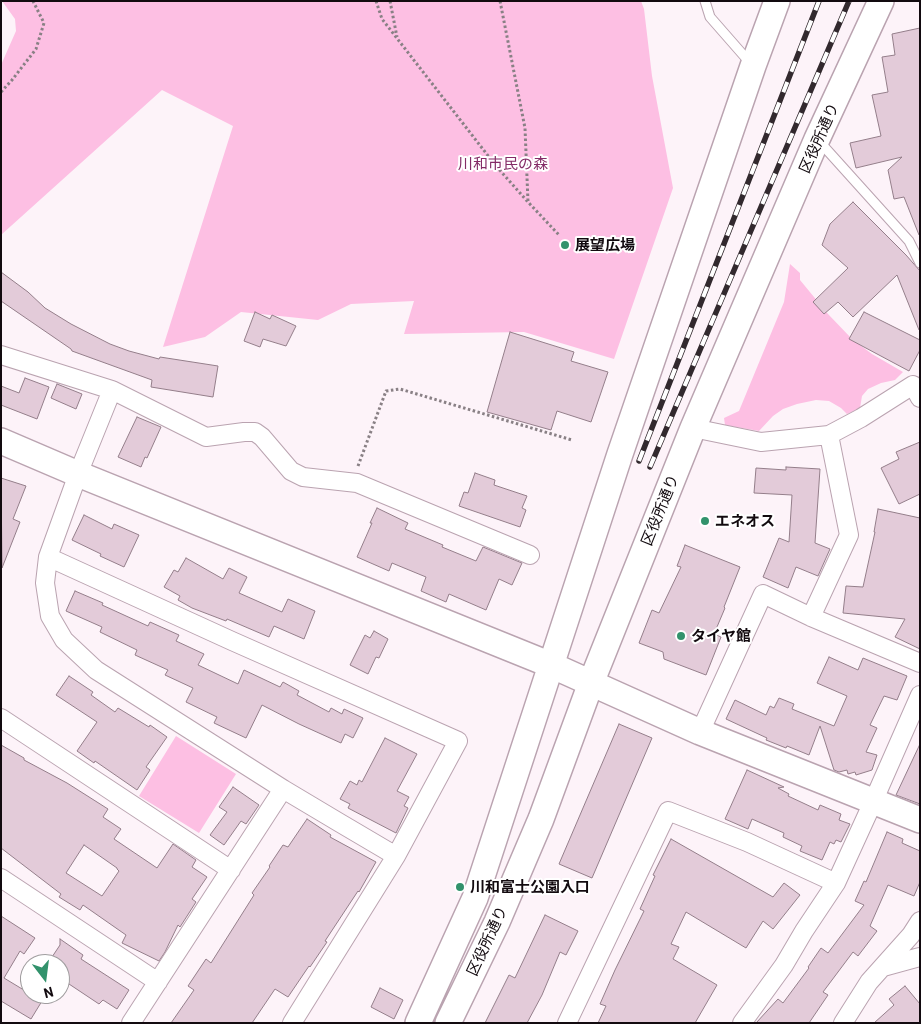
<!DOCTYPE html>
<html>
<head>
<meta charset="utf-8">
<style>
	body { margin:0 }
	#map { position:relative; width:921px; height:1024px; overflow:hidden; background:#fdf3f9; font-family:Barlow,sans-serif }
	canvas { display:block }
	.frame { position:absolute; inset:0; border:2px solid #120a0f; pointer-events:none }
	.north { position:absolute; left:20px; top:954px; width:50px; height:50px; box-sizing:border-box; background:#fff; border:1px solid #a09d9f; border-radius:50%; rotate:165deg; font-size:14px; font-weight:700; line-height:20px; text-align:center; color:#120a0f }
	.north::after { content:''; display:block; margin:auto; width:18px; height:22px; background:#32926c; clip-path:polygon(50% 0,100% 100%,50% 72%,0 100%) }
</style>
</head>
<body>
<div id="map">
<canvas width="921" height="1024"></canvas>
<div class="frame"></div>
<div class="north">N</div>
</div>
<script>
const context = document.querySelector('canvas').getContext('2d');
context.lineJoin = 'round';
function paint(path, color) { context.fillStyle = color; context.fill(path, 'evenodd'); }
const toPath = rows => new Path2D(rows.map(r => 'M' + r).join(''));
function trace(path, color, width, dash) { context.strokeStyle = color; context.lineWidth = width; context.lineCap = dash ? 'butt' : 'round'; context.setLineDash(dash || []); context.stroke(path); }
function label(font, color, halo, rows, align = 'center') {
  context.font = font + ' Barlow,"Noto Sans JP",sans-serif'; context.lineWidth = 4; context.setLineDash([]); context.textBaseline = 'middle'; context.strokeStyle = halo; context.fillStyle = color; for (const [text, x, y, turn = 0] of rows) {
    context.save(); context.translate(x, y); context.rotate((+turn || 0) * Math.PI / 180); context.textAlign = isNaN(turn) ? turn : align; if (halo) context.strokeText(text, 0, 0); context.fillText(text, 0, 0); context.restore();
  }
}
const green = toPath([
	[2,1,641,1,644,9,652,76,673,188,614,359,524,332,404,334,414,301,351,304,318,320,241,312,205,337,163,347,233,126,162,90,1,235,1,65,16,31,15,19],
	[790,264,800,273,800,280,828,314,852,339,872,354,903,372,895,380,881,383,868,389,862,396,860,408,847,414,841,408,829,401,816,400,797,404,783,409,773,416,759,431,725,425,724,418,739,411,784,302],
	[176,736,236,774,199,833,139,796]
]);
const building = toPath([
	[920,28,920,234,919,235,904,197,894,199,888,170,902,157,856,168,850,143,881,136,872,95,888,92,882,57,895,55,892,34,920,28],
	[853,202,906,255,920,271,920,330,919,330,897,275,853,317,838,302,824,314,813,302,848,268,822,245,830,224,853,202],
	[1,272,28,292,45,308,71,324,110,344,129,351,159,359,160,357,218,366,213,397,151,387,152,380,72,351,71,349,1,301,1,272],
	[255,312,270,319,272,315,296,326,286,346,263,339,260,347,244,341,255,312],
	[864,312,920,340,920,350,909,371,849,339,864,312],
	[510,332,574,352,571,361,608,372,591,422,557,411,551,430,487,412,510,332],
	[25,378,49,387,37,419,1,405,1,386,19,393,25,378],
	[57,384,82,394,76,409,51,398,57,384],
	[137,417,161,427,147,458,145,457,141,467,118,457,137,417],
	[920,442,920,494,899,504,881,468,899,459,896,452,920,442],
	[786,467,820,469,815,543,830,549,818,576,796,567,788,588,763,577,779,538,789,542,792,495,754,493,756,468,786,470,786,467],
	[475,473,495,480,494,485,527,496,522,508,526,510,520,527,459,506,464,492,468,493,475,473],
	[1,478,26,486,13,519,20,522,2,568,1,478],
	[377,508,408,523,405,529,443,545,442,547,476,561,483,547,522,563,512,585,499,579,486,610,449,594,446,602,421,591,426,577,392,563,389,571,357,557,372,523,370,523,377,508],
	[878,509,920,518,920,649,895,637,905,619,843,613,846,586,863,587,875,532,874,532,878,509],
	[84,515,112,529,114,524,139,535,124,567,100,556,101,554,72,540,84,515],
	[685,545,740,567,724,607,725,608,714,634,721,637,706,675,664,659,663,652,639,643,652,610,659,613,681,567,677,566,685,545],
	[186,558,223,579,229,568,247,577,239,593,282,612,288,599,315,611,304,639,274,626,269,637,227,619,226,621,192,608,178,600,180,596,164,587,174,570,178,572,186,558],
	[75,591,103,603,102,605,148,626,150,622,179,635,176,641,204,654,198,665,238,684,244,670,280,687,283,682,299,691,297,695,329,712,331,708,342,714,344,709,363,718,353,738,345,734,341,743,299,724,262,705,246,738,214,723,217,717,186,702,193,688,165,675,168,670,135,655,137,650,100,632,102,627,66,611,75,591],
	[374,631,388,639,379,658,376,657,368,674,350,665,365,635,370,638,374,631],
	[829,657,858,670,863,658,907,676,897,700,884,696,870,725,877,728,866,752,877,755,872,770,856,775,855,772,848,774,847,770,839,772,834,770,820,726,809,755,787,746,786,748,766,740,767,738,726,719,735,700,766,715,770,706,774,708,779,698,794,704,792,709,834,726,847,696,817,683,829,657],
	[69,676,93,692,91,695,115,712,118,708,149,727,150,725,167,737,146,767,150,770,137,790,95,761,94,763,77,751,97,722,56,695,69,676],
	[619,724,652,738,592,878,559,864,619,724],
	[385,738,417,754,397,791,409,797,404,806,408,808,396,833,348,808,350,804,340,799,350,781,357,785,359,780,362,782,385,738],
	[920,744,920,804,896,795,920,744],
	[1,745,24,758,24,760,67,783,108,809,103,817,121,829,114,839,157,868,173,844,196,860,192,867,207,877,192,899,196,902,180,927,178,925,165,952,159,961,122,943,126,935,83,905,80,910,59,897,61,894,1,848,1,745],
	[84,845,117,868,117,869,119,871,102,896,66,873,84,845],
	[747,770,784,787,778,788,789,794,788,796,818,810,820,805,841,814,839,820,850,824,841,842,836,840,834,844,830,842,822,860,800,851,802,846,783,837,784,833,752,819,748,829,725,819,747,770],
	[233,787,259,805,246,824,241,821,224,845,210,835,227,812,219,807,233,787],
	[307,819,331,835,330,837,376,862,359,892,358,891,325,941,327,942,310,967,309,966,288,997,275,989,252,1023,171,1023,194,990,188,986,206,959,211,963,254,895,252,893,270,867,269,866,283,845,288,847,307,819],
	[887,832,903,839,902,843,920,851,920,882,914,896,888,885,870,926,877,931,858,956,853,952,823,992,828,995,809,1023,756,1023,778,999,783,1003,809,968,808,967,821,948,828,953,864,905,855,901,864,881,866,882,887,832],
	[671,839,773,897,784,883,800,895,773,929,763,921,746,948,686,912,671,944,679,947,673,959,717,985,695,1023,598,1023,606,1006,600,1004,615,970,644,911,640,909,655,876,653,875,671,839],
	[545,915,578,931,566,955,560,952,542,995,527,1023,485,1023,509,975,515,978,545,915],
	[1,916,35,938,24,954,20,951,4,978,42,1001,31,1019,1,1001,1,916],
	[60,939,83,955,81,959,129,990,117,1009,103,1000,99,1004,60,978,60,963,52,957,60,945,60,939],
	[905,986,920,1004,920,1023,874,1023,894,1005,889,999,905,986],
	[380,988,403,1000,394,1019,371,1007,380,988]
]);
const path = toPath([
	[376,1,382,19,496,166,528,202,559,235],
	[390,1,397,37],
	[500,1,525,128,528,202],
	[1,92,12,80,36,49,44,23,33,1],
	[358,466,386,391,400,389,572,440]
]);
const lane = toPath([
	[705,1,710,17,752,65],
	[818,140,909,241,920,263]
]);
const street = toPath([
	[1,355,112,390],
	[693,428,761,442,829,435,861,418,913,385,920,398],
	[48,557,232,641,458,741,396,856,292,1023],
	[811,617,849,535,829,435],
	[1,718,231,870],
	[700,732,763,594,811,617,920,663],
	[396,856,340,823,283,789,96,670,64,640,50,616,45,583,48,557,78,474,112,390,206,437,244,432,255,432,262,437,291,471,303,477,357,483,530,555],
	[1,878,158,982],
	[883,967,920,957],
	[131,1023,283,789],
	[567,1023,668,811,747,842,836,883],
	[742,1023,784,965,804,931,836,883,873,802,920,695],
	[843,1023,869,982,911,935,920,921]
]);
const secondary = toPath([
	[1,441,78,474,551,665,700,732,920,820],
	[418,1023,475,898,620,454,753,66,777,1],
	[448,1023,497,922,541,819,591,683,693,428,817,139,881,1]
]);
const rail = toPath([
	[639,461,819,1],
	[650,467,849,1]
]);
const markers = [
	[565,245,5,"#32926c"],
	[705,521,5,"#32926c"],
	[681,636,5,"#32926c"],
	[460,887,5,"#32926c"]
];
const streetNames = [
	["区役所通り",819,138,-66],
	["区役所通り",660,510,-68],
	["区役所通り",487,941,-65]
];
const parkNames = [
	["川和市民の森",503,164]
];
const poiNames = [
	["展望広場",575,245],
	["エネオス",715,521],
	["タイヤ館",691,636],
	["川和富士公園入口",470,887]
];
paint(green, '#fdbfe3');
paint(building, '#e3cbd9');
trace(building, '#947e8a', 1);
trace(lane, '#baa3b0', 11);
trace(street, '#baa3b0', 20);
trace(secondary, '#baa3b0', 28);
trace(path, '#898085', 3, [2.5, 2.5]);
trace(lane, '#fff', 9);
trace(street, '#fff', 18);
trace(secondary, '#fff', 25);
trace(rail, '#32292e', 5.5);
trace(rail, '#fff', 4, [11]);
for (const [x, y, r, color] of markers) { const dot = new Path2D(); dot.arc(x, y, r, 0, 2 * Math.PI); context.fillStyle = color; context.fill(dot); trace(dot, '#fff', 2); }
label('15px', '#120a0f', '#fff', streetNames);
label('15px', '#842c67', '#fff', parkNames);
label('bold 15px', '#120a0f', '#fff', poiNames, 'left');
</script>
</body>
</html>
